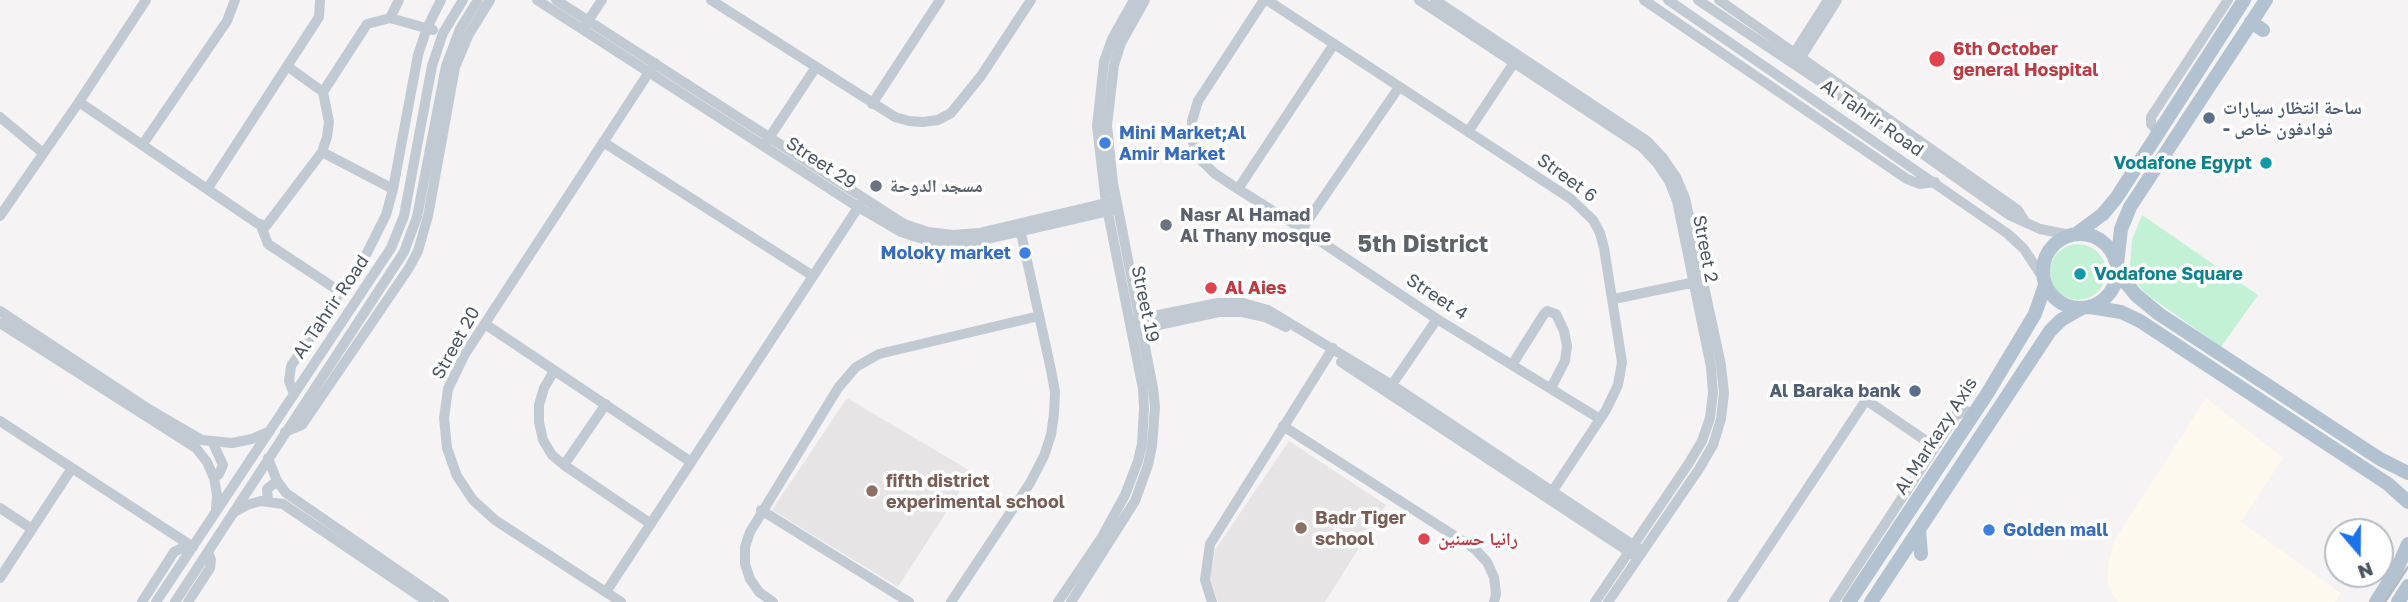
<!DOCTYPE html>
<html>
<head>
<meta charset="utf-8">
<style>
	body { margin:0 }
	#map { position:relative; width:2408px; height:602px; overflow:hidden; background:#f5f3f3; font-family:"Golos Text",sans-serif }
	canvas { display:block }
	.north { position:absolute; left:2324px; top:518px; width:70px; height:70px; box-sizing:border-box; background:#fff; border:2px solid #b7bbc0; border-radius:50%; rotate:160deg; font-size:19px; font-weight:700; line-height:28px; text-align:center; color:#4a5661 }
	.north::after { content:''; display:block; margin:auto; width:24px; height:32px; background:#1a73e8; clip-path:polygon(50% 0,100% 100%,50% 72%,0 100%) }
</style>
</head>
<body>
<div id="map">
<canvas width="2408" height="602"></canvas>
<div class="north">N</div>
</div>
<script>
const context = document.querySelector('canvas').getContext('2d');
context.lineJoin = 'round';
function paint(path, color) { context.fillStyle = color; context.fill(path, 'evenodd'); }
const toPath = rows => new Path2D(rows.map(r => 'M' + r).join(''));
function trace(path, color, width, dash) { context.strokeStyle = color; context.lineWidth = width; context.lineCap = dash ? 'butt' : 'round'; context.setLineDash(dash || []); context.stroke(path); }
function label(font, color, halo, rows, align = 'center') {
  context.font = font + ' "Golos Text","Noto Naskh Arabic",sans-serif'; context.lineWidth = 7; context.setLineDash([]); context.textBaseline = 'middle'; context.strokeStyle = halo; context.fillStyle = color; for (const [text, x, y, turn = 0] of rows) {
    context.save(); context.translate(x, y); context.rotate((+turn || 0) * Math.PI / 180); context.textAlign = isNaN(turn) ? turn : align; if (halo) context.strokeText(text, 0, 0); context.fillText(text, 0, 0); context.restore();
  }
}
const commercial = toPath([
	[2206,398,2283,458,2241,522,2341,593,2335,602,2118,602,2107,584,2108,564,2114,541]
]);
const education = toPath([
	[847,398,972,472,898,587,772,510],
	[1289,441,1386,505,1325,602,1218,602,1210,578,1215,550]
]);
const green = toPath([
	[2142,215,2258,295,2221,347,2145,293,2135,281,2130,265,2132,240],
	'2050 272a28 28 0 1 1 56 0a28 28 0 1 1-56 0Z'
]);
const minor = toPath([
	[537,0,858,207,901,232,926,240,952,244,979,241,1118,209],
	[556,0,904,224,928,232,953,235,979,233,1110,202],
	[711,0,895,117,909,121,923,122,938,120,951,113,981,76,1031,0],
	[1264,0,1198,101,1192,121,1193,142,1202,161,1214,173,1238,189,1302,229,1437,319,1600,419],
	[1267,0,1571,199,1593,220,1600,233,1604,248,1622,362,1618,385,1606,410,1548,498],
	[1419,0,1642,147,1657,163,1669,181,1677,201,1711,367,1713,393,1710,418,1702,441,1689,463,1595,602],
	[1435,0,1647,141,1663,158,1676,177,1685,198,1721,365,1724,393,1721,419,1713,445,1699,469,1608,602],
	[1644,0,1907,179,1920,184,1935,182],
	[1668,0,2008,234,2024,249,2043,278],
	[1698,0,1815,78,2009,215,2040,229,2070,235],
	[1719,0,2018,210,2026,223],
	[390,18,399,0],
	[584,27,602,0],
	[1795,52,1828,0],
	[1801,57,1837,0],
	[323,92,367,24,390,18,433,30],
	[79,102,257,223,266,226,322,152,327,137,329,122,323,92,287,66],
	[872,104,940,0],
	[0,117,43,153],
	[1468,132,1517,58],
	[2158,132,2151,124,2151,117,2228,0],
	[603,142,813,276],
	[143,144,227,21,235,0],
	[765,144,816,67],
	[322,152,393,189],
	[208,188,319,17,320,0],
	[1238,189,1334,44],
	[0,216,79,102,146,0],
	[261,226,268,244,339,291],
	[1302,229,1399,87],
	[1614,299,1700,281],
	[0,311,147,408,202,440,232,443,252,439,270,431],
	[1134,320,1218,303,1243,303,1268,310,1392,385,1639,549],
	[0,323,196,448,207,462,214,478,217,495,216,509],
	[485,324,691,462],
	[1135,330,1219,312,1242,312,1265,317,1286,327],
	[1341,362,1634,555],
	[1512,365,1544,314,1547,311,1556,314,1564,331,1567,346,1565,361,1551,388],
	[554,371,544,388,539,405,539,422,543,440,552,455,564,465,651,524],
	[1389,389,1437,319],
	[294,394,289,381,291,366,367,253,386,215,393,189,418,55,427,28,441,0],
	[0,421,193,547],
	[1283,426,1475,549,1487,562,1494,577,1496,594,1494,602],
	[285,432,302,425,409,268,418,251,428,216,455,67,469,34,490,0],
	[213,443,223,465,219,474,214,478],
	[268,458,277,481,286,493,444,602],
	[564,465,606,404],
	[268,501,267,489,277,481],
	[0,508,32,529],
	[761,510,909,602],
	[236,511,247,505,261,501,283,504,428,602],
	[0,578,72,468],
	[606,592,861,203],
	[142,602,174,552,182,548,191,549],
	[156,602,391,248,404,216,432,66,443,33,463,0],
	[175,602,404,252,417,217,446,66,460,29,478,0],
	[188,602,210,568,211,560,208,552],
	[621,602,495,520,473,500,457,476,447,448,444,418,448,389,465,354,655,63],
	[773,602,759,592,750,579,745,564,745,547,750,532,838,388,856,367,879,354,1039,316],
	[951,602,1030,483,1044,456,1051,435,1054,414,1055,392,1051,370,1019,224],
	[1058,602,1102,537,1125,495,1138,461,1142,444,1144,408,1143,389,1106,203,1097,126,1104,62,1112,39,1134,0],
	[1071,602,1135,501,1148,465,1152,446,1155,407,1153,388,1113,183,1107,126,1114,65,1121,43,1145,0],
	[1212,602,1205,580,1210,544,1333,348],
	[1732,602,1866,400,1935,447],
	[1834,602,1956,415,1966,411,1974,414]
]);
const major = toPath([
	[2251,22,2263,30],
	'2043 271a37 37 0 1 1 74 0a37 37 0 1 1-74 0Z',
	[2076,234,2103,214,2117,197,2244,0],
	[2117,264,2121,229,2130,207,2266,0],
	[2117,272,2136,295,2159,314,2380,459,2408,473],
	[2090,307,2121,312,2140,321,2388,484,2408,502],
	[1919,530,1921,554],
	[1849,602,1987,394,2035,314,2045,285],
	[1871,602,2050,331,2061,320,2082,308],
	[2376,602,2397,569,2408,544],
	[2398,602,2408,586]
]);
const rail = toPath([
	[2385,602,2408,567]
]);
const markers = [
	[1937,59,9,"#e0444e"],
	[2209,118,7,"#5c6f8a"],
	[1105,143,7,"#3f7fe0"],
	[2266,163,7,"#0f9aa8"],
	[876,186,7,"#6b7280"],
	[1166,225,7,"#6b7280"],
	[1025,253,7,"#3f7fe0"],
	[2080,274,7,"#0f9aa8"],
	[1211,288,7,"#e0444e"],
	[1915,391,7,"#5c6f8a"],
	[872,491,7,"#8d6e63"],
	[1301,528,7,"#8d6e63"],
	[1989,530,7,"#3f7fe0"],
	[1424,539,7,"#e0444e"]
];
const healthNames = [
	["6th October",1953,49],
	["general Hospital",1953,70],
	["Al Aies",1225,288],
	["رانيا حسنين",1438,539]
];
const serviceNames = [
	["ساحة انتظار سيارات",2223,108],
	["- فوادفون خاص",2223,129],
	["Al Baraka bank",1901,391,"right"]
];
const streetNames = [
	["Al Tahrir Road",1872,118,35],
	["Street 29",821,163,33],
	["Street 6",1567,178,36],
	["Street 2",1705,249,79],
	["Street 4",1437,297,33],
	["Street 19",1145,304,78],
	["Al Tahrir Road",331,307,-56],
	["Street 20",456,343,-61],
	["Al Markazy Axis",1936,436,-57]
];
const shopNames = [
	["Mini Market;Al",1119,133],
	["Amir Market",1119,154],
	["Moloky market",1011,253,"right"],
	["Golden mall",2003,530]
];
const cultureNames = [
	["Vodafone Egypt",2252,163],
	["Vodafone Square",2094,274,"left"]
];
const worshipNames = [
	["مسجد الدوحة",890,186],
	["Nasr Al Hamad",1180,215],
	["Al Thany mosque",1180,236]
];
const educationNames = [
	["fifth district",886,481],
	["experimental school",886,502],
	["Badr Tiger",1315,518],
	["school",1315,539]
];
const districtNames = [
	["5th District",1423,244]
];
paint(commercial, '#fdf9ef');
paint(education, '#e6e4e5');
paint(green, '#c3f1d5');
trace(minor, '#c1cad2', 10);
trace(major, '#b3c2d1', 14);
trace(rail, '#b5b8bd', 2.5);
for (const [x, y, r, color] of markers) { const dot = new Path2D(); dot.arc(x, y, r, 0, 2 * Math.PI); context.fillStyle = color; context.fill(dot); trace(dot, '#fff', 2.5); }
label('bold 18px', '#be3a42', '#fff', healthNames, 'left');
label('bold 18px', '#4e5e75', '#fff', serviceNames, 'left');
label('18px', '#4a5661', '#fff', streetNames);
label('bold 18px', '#366cbe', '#fff', shopNames, 'left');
label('bold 18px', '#0d838f', '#fff', cultureNames, 'right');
label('bold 18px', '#5b616d', '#fff', worshipNames, 'left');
label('bold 18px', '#785e54', '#fff', educationNames, 'left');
label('bold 24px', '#5f6368', '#fff', districtNames);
</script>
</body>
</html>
